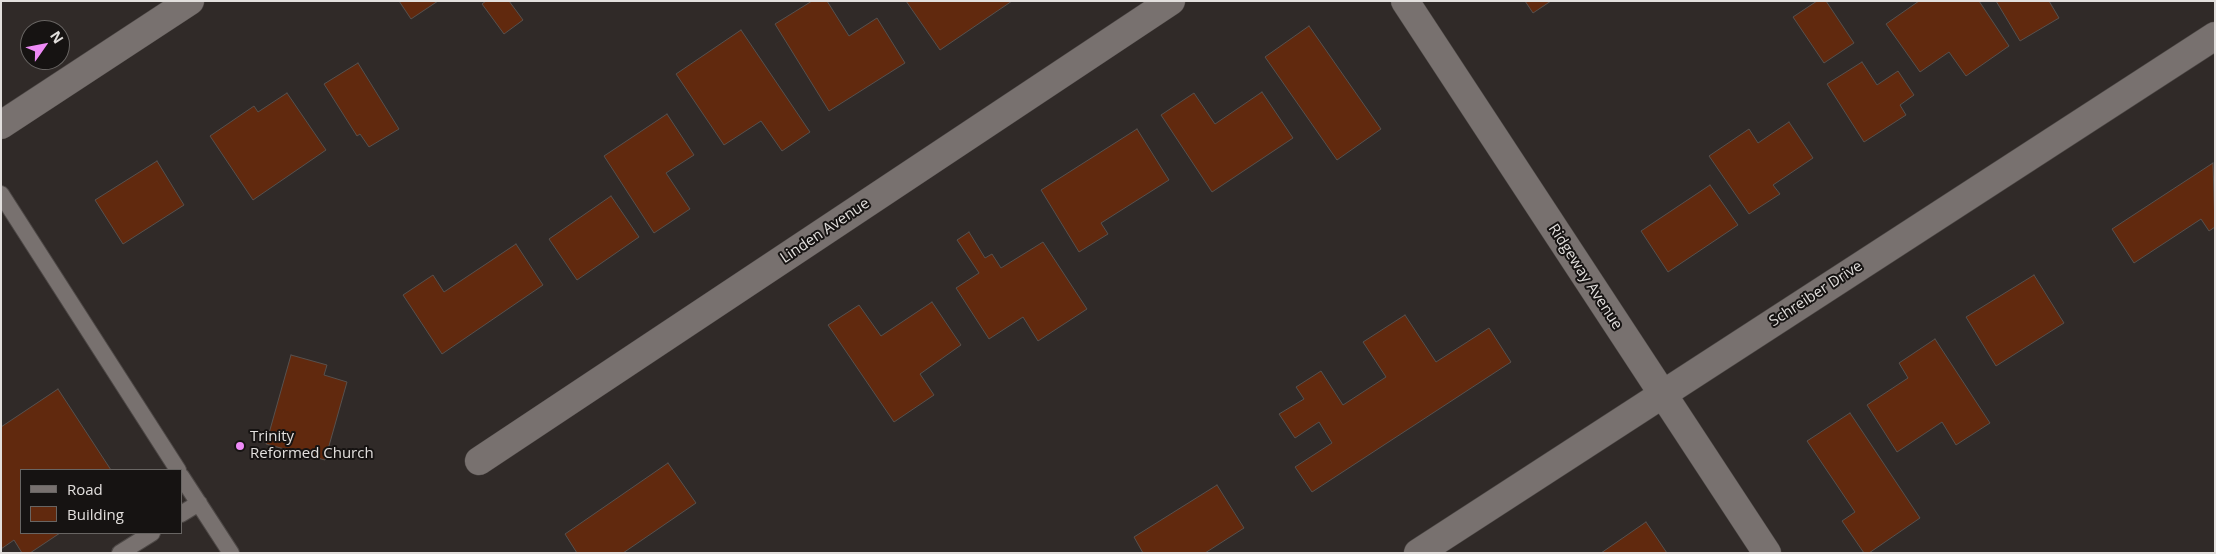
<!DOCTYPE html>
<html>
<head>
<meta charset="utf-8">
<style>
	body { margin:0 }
	#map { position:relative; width:2216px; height:554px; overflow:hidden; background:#302a28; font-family:"Open Sans",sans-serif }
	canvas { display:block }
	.frame { position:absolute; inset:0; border:2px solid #e2dfdd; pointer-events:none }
	.legend { position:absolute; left:20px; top:469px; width:162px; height:65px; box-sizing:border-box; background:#161312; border:1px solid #686563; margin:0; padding:6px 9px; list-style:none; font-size:15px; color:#e2dfdd }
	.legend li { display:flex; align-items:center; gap:10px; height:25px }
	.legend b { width:25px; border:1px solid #686563 }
	.north { position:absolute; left:20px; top:20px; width:50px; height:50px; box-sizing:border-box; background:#161312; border:1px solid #686563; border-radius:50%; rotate:57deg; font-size:14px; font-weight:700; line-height:20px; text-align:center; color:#e2dfdd }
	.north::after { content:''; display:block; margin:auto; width:18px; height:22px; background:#ef8bf7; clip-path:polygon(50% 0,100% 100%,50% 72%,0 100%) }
</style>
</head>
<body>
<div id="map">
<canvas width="2216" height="554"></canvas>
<div class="frame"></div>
<ul class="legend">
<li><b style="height:6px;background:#78716f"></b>Road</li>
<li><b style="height:14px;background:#61290e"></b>Building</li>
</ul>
<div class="north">N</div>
</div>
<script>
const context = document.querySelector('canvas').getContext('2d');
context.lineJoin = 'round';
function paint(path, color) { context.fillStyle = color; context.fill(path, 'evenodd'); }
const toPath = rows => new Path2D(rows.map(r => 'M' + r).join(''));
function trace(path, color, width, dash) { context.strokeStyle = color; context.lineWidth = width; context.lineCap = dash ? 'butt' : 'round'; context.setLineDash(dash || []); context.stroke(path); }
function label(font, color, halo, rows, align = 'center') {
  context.font = font + ' "Open Sans",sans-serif'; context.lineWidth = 4; context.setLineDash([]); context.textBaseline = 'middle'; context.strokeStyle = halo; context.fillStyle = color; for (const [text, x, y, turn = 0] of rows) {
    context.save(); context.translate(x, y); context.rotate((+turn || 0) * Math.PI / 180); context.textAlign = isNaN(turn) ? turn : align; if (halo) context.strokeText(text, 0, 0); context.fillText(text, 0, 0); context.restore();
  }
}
const building = toPath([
	[399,1,438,1,411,19,399,1],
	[486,1,509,1,523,20,504,34,482,4,486,1],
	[812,1,827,1,849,36,877,18,905,63,829,111,775,24,812,1],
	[906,1,1012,1,940,50,906,1],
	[1525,1,1551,1,1533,13,1525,1],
	[1817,1,1826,1,1854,43,1824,63,1793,17,1817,1],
	[1919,1,1979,1,2009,46,1966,76,1949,52,1920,72,1886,24,1919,1],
	[1996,1,2049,1,2059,18,2020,41,1996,1],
	[1309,26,1381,129,1337,160,1265,57,1309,26],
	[741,30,810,132,782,151,761,121,724,145,676,74,741,30],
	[1862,62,1877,85,1898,71,1914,95,1900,105,1906,115,1864,142,1827,84,1862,62],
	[358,63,399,129,369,147,360,134,357,136,324,84,358,63],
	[1262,92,1293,138,1212,192,1161,115,1194,93,1215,124,1262,92],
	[287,93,326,150,253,200,210,136,254,106,258,112,287,93],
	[667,114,694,155,666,173,690,209,654,233,604,156,667,114],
	[1789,122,1813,158,1773,185,1780,194,1749,214,1709,156,1749,129,1758,143,1789,122],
	[1137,129,1169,180,1101,223,1108,234,1079,252,1041,190,1137,129],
	[157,161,184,205,123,244,95,200,157,161],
	[2213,163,2215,227,2209,231,2201,219,2134,263,2112,229,2213,163],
	[1710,185,1738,225,1668,272,1641,231,1710,185],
	[611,196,639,237,577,280,549,239,611,196],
	[969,232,985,258,992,254,1001,268,1043,242,1087,309,1038,341,1023,317,989,339,956,288,979,273,957,240,969,232],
	[516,244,543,285,442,354,403,295,433,275,444,292,516,244],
	[2034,275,2064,323,1996,366,1966,317,2034,275],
	[932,302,961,345,920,374,934,395,894,422,828,325,859,305,881,336,932,302],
	[1405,315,1436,362,1489,328,1511,362,1312,492,1295,467,1332,443,1319,422,1295,438,1279,414,1304,399,1296,387,1321,371,1343,405,1386,377,1363,342,1405,315],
	[1935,339,1990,423,1956,445,1942,422,1897,452,1867,405,1908,378,1899,363,1935,339],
	[291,355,327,365,324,375,347,382,325,460,266,444,291,355],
	[58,389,111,470,21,470,21,533,60,533,30,553,22,553,14,540,1,549,1,427,58,389],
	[1850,413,1920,518,1869,553,1864,553,1842,521,1855,512,1807,441,1850,413],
	[668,463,696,503,623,553,577,553,565,534,668,463],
	[1217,485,1244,528,1205,553,1143,553,1134,537,1217,485],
	[1646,522,1667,553,1601,553,1646,522]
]);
const service = toPath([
	[1,194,178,470],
	[181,476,231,553],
	[181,514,199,503],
	[120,553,152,533]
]);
const minor = toPath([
	[1405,1,1767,553],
	[479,461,1171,1],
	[1418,553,2215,36]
]);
const tertiary = toPath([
	[1,125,190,1]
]);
const markers = [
	[240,446,5,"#ef8bf7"]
];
const streetNames = [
	["Linden Avenue",825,231,-34],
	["Ridgeway Avenue",1585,277,57],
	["Schreiber Drive",1816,294,-33]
];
const poiNames = [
	["Trinity",250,437],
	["Reformed Church",250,454]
];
paint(building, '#61290e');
trace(building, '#57514e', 1);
trace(service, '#4d4846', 18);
trace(minor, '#4d4846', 29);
trace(tertiary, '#4d4846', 29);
trace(service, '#78716f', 16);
trace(minor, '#78716f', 28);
trace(tertiary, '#78716f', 28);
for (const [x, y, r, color] of markers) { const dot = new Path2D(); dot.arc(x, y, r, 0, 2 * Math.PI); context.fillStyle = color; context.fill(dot); trace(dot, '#161312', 2); }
label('15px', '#e2dfdd', '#161312', streetNames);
label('15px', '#e2dfdd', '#161312', poiNames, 'left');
</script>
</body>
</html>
